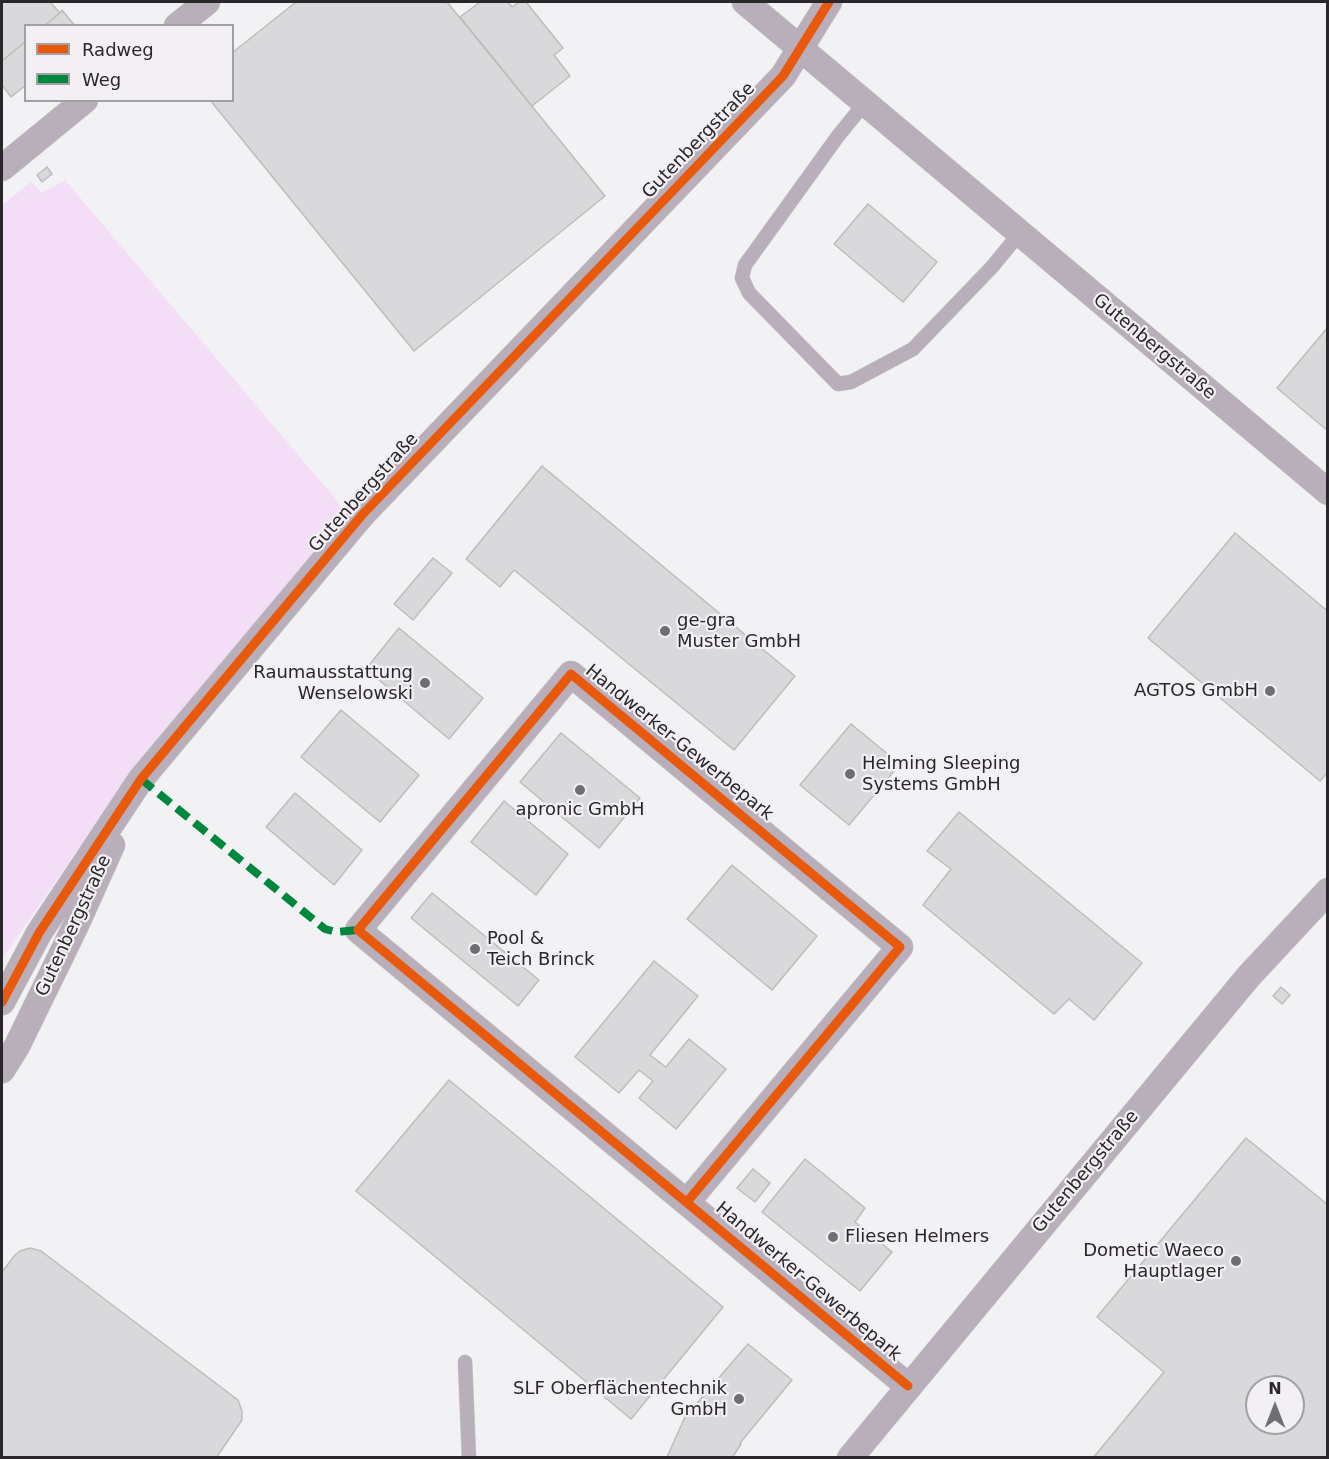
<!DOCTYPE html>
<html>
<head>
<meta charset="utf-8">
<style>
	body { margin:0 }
	#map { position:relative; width:1329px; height:1459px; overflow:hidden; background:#f2f1f3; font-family:"DejaVu Sans",sans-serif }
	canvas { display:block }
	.frame { position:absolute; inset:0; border:3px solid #292729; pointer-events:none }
	.legend { position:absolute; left:24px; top:24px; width:210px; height:78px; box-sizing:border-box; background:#f3f0f4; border:2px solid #a2a0a3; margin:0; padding:8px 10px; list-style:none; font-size:18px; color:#292729 }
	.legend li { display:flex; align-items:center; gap:12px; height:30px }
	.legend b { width:30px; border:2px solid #a2a0a3 }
	.north { position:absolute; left:1245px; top:1375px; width:60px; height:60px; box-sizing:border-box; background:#f3f0f4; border:2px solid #a2a0a3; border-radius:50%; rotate:0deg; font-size:16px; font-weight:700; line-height:24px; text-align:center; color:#292729 }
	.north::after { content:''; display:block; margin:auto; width:21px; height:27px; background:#6f6e70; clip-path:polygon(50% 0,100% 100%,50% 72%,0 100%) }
</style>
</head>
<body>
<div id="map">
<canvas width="1329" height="1459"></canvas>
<div class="frame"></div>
<ul class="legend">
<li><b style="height:8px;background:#e8590c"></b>Radweg</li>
<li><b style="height:8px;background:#00873e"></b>Weg</li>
</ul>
<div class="north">N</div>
</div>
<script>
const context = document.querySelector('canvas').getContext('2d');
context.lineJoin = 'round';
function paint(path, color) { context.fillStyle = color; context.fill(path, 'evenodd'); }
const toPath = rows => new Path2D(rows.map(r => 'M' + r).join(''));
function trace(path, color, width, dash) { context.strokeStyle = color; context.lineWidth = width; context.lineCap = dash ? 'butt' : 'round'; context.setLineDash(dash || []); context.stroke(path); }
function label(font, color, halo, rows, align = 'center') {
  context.font = font + ' "DejaVu Sans",sans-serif'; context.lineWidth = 4.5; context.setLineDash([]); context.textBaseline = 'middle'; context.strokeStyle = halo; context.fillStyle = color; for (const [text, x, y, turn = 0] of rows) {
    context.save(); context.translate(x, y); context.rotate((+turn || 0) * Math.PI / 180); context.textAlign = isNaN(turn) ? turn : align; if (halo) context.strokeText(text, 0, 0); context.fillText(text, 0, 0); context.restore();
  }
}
const green = toPath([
	[65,180,349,515,134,768,2,959,2,205,31,182,42,193]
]);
const building = toPath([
	[2,2,50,2,60,13,44,26,26,26,26,41,2,61,2,2],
	[296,2,447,2,605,196,414,351,210,100,232,100,232,53,296,2],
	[480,2,508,2,512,7,519,2,526,2,563,48,554,55,570,76,532,106,460,17,480,2],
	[62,10,75,26,44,26,60,13,62,10],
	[26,41,26,85,11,97,2,85,2,61,26,41],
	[47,167,52,174,42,182,37,175,47,167],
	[868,204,937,262,903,302,834,244,868,204],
	[1328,327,1328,431,1277,388,1328,327],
	[542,466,795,676,734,750,514,570,500,587,466,559,542,466],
	[1235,533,1325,609,1328,607,1328,772,1320,781,1148,638,1235,533],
	[433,558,452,573,413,620,394,604,433,558],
	[399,628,483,698,449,739,366,669,399,628],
	[341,710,419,775,380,822,301,757,341,710],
	[851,724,900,764,849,825,800,785,851,724],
	[561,733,640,798,599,848,520,782,561,733],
	[295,793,362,850,334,885,266,827,295,793],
	[504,801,568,854,536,895,471,842,504,801],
	[959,812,1142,963,1094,1020,1069,999,1054,1014,923,905,951,869,927,851,959,812],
	[732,865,817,936,772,990,687,919,732,865],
	[432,893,539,980,518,1006,411,918,432,893],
	[654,961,698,996,650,1055,666,1067,689,1039,726,1069,676,1129,639,1098,653,1081,639,1070,619,1093,575,1057,654,961],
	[1281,987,1290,995,1282,1004,1273,996,1281,987],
	[449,1080,723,1307,631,1419,356,1191,449,1080],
	[1246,1138,1328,1205,1328,1458,1093,1458,1164,1372,1097,1317,1246,1138],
	[1257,1387,1293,1387,1293,1423,1257,1423,1257,1387],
	[805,1159,865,1208,855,1222,892,1252,860,1291,762,1212,805,1159],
	[753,1169,770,1183,755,1202,737,1188,753,1169],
	[30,1248,41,1251,238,1400,242,1411,242,1420,216,1458,2,1458,2,1272,15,1255,20,1251,30,1248],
	[748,1344,792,1380,740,1443,741,1444,732,1458,667,1457,685,1417,748,1344]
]);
const lane = toPath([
	[864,104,838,136,745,265,742,278,749,293,838,384,851,382,913,349,992,267,1019,234],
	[465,1362,469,1458]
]);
const street = toPath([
	[745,2,1328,492],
	[177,26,207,2],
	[2,168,85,100],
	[2,1002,39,933,141,779,362,515,783,76,829,2],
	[2,1070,17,1046,77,923,112,845],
	[687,1202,900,947,571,674,358,930,908,1386],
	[850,1458,1248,977,1328,891]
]);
const quiet = toPath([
	[141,779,325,929,336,932,358,930]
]);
const cycleway = toPath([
	[2,1002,39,933,141,779,362,515,783,76,829,2],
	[687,1202,900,947,571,674,358,930,908,1386]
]);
const markers = [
	[665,631,6,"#6f6e70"],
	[425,683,6,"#6f6e70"],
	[1270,691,6,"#6f6e70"],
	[850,774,6,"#6f6e70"],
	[580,790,6,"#6f6e70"],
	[475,949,6,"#6f6e70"],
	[833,1237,6,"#6f6e70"],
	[1236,1261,6,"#6f6e70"],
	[739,1399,6,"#6f6e70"]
];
const streetNames = [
	["Gutenbergstraße",699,141,-46],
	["Gutenbergstraße",1154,347,40],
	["Gutenbergstraße",364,493,-48],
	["Handwerker-Gewerbepark",679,743,39],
	["Gutenbergstraße",74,926,-65],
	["Gutenbergstraße",1086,1172,-50],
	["Handwerker-Gewerbepark",808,1282,40]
];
const poiNames = [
	["ge-gra",677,621],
	["Muster GmbH",677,642],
	["Raumausstattung",413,673,"right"],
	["Wenselowski",413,694,"right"],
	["AGTOS GmbH",1258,691,"right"],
	["Helming Sleeping",862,764],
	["Systems GmbH",862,785],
	["apronic GmbH",580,810,"center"],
	["Pool &",487,939],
	["Teich Brinck",487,960],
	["Fliesen Helmers",845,1237],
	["Dometic Waeco",1224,1251,"right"],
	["Hauptlager",1224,1272,"right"],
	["SLF Oberflächentechnik",727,1389,"right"],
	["GmbH",727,1410,"right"]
];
paint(green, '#f4def7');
paint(building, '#d9d8da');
trace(building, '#bdbcbe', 1.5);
trace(lane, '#cecdcf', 15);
trace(street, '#cecdcf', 27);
trace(lane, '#b8afba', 14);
trace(street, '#b8afba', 26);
trace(quiet, '#00873e', 8, [15, 8]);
trace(cycleway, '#e8590c', 9);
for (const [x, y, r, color] of markers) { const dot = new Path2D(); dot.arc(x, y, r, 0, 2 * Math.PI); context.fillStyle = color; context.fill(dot); trace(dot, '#f3f0f4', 2); }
label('18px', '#292729', '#f3f0f4', streetNames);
label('18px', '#292729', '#f3f0f4', poiNames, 'left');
</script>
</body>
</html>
